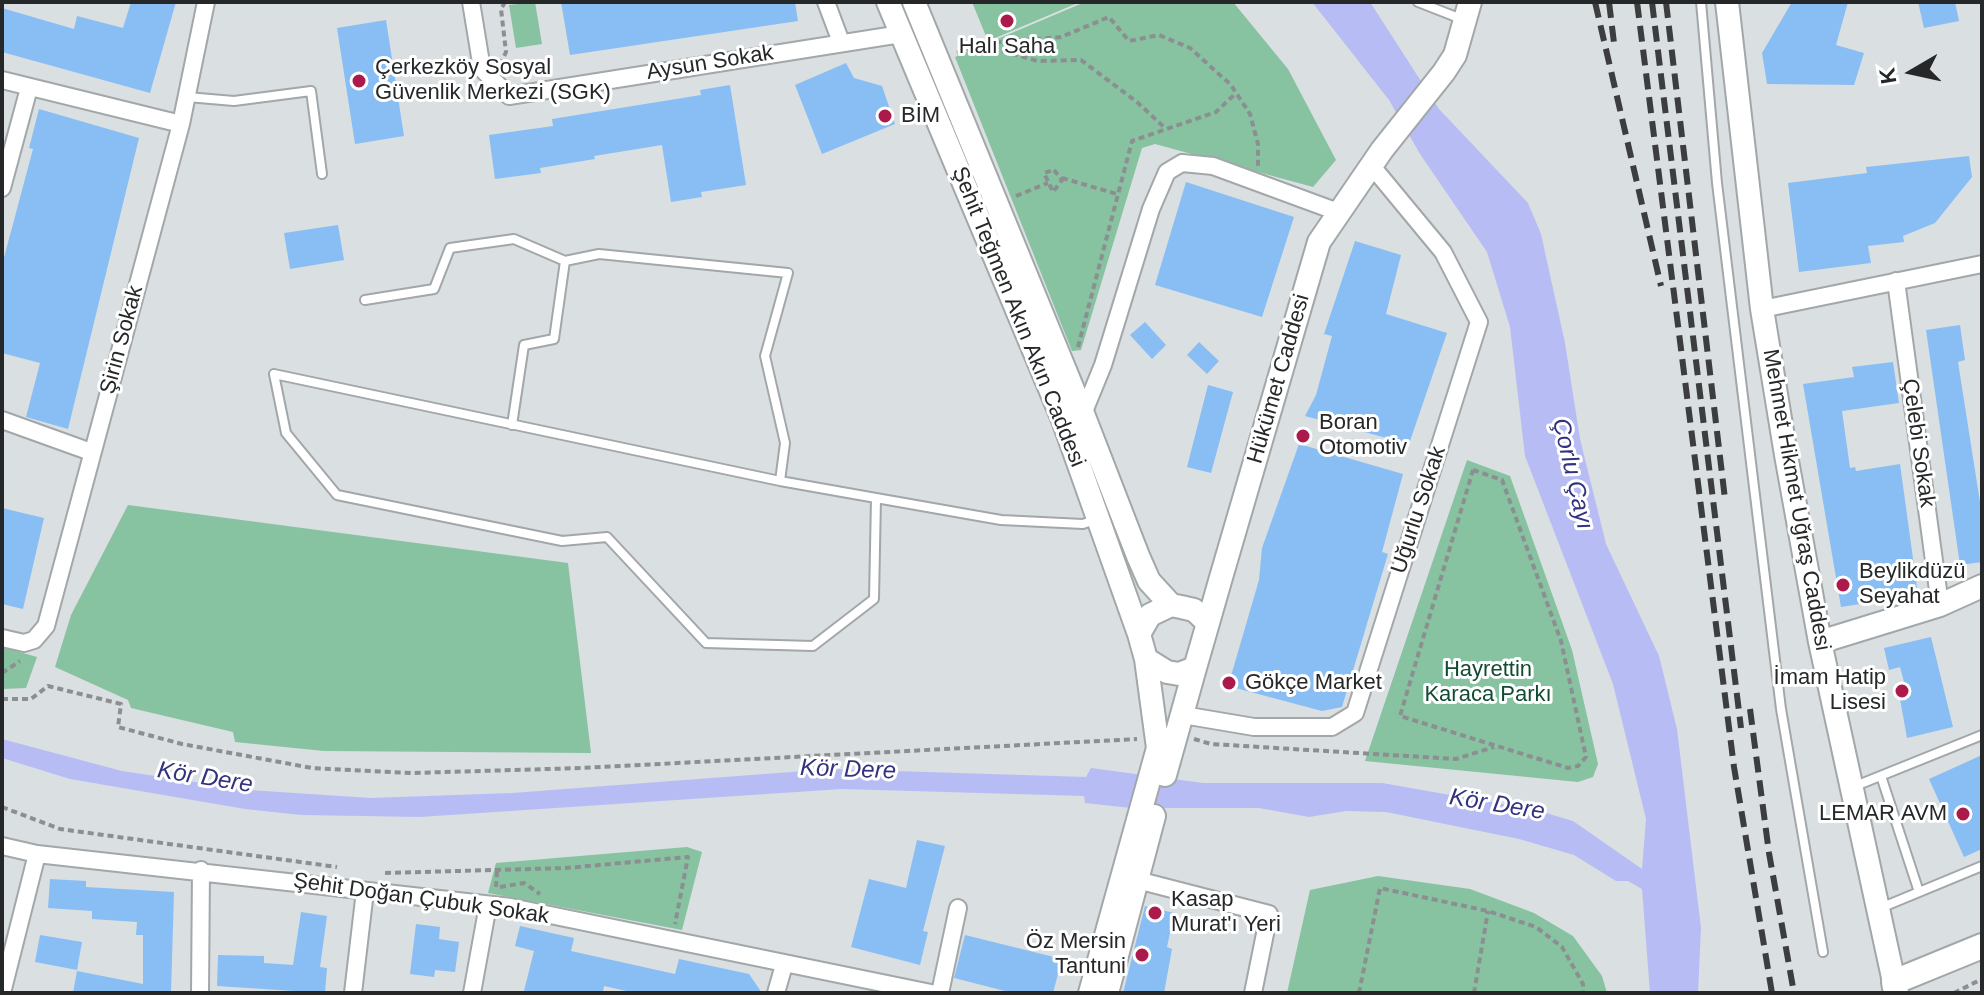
<!DOCTYPE html>
<html>
<head>
<meta charset="utf-8">
<style>
	body { margin:0 }
	#map { position:relative; width:1984px; height:995px; overflow:hidden; background:#dadfe1; font-family:Arial,sans-serif }
	canvas { display:block }
	.frame { position:absolute; inset:0; border:4px solid #252728; pointer-events:none }
	.north { position:absolute; left:1872px; top:32px; width:80px; height:80px; -webkit-text-stroke:6px #fff; paint-order:stroke; rotate:261deg; font-size:22px; font-weight:700; line-height:32px; text-align:center; color:#252728 }
	.north::after { content:''; display:block; margin:auto; width:28px; height:36px; background:#252728; clip-path:polygon(50% 0,100% 100%,50% 72%,0 100%) }
</style>
</head>
<body>
<div id="map">
<canvas width="1984" height="995"></canvas>
<div class="frame"></div>
<div class="north">K</div>
</div>
<script>
const context = document.querySelector('canvas').getContext('2d');
context.lineJoin = 'round';
function paint(path, color) { context.fillStyle = color; context.fill(path, 'evenodd'); }
const toPath = rows => new Path2D(rows.map(r => 'M' + r).join(''));
function trace(path, color, width, dash) { context.strokeStyle = color; context.lineWidth = width; context.lineCap = dash ? 'butt' : 'round'; context.setLineDash(dash || []); context.stroke(path); }
function label(font, color, halo, rows, align = 'center') {
  context.font = font + ' Arial,sans-serif'; context.lineWidth = 6; context.setLineDash([]); context.textBaseline = 'middle'; context.strokeStyle = halo; context.fillStyle = color; for (const [text, x, y, turn = 0] of rows) {
    context.save(); context.translate(x, y); context.rotate((+turn || 0) * Math.PI / 180); context.textAlign = isNaN(turn) ? turn : align; if (halo) context.strokeText(text, 0, 0); context.fillText(text, 0, 0); context.restore();
  }
}
const green = toPath([
	[535,2,542,44,516,48,509,5],
	[972,2,1080,2,988,41],
	[1085,2,1233,2,1288,69,1336,160,1313,187,1155,144,1142,148,1081,350,1072,351,955,57],
	[1467,460,1510,476,1572,650,1598,764,1593,777,1578,782,1365,761],
	[128,505,568,563,591,753,324,751,235,742,233,732,131,708,128,700,55,667,71,615],
	[2,647,37,657,26,688,2,689],
	[687,847,702,852,682,930,488,893,496,863],
	[1378,876,1470,889,1534,913,1573,936,1602,976,1607,993,1287,993,1310,890]
]);
const water = toPath([
	[1312,2,1370,2,1439,109,1528,203,1541,234,1565,343,1580,439,1606,544,1659,656,1677,729,1701,928,1698,993,1650,993,1642,889,1628,881,1616,881,1574,855,1519,839,1386,812,1346,811,1309,817,1259,808,1131,808,1085,803,1084,796,842,789,420,817,301,815,245,809,70,779,2,758,2,739,122,771,249,790,371,798,512,793,831,769,1086,777,1091,768,1203,783,1382,783,1536,810,1573,821,1642,869,1646,819,1613,684,1525,456,1510,327,1487,252,1420,154,1389,100]
]);
const building = toPath([
	[131,2,176,2,150,93,2,52,2,8,74,29,77,16,123,28],
	[561,2,795,2,798,21,570,55],
	[1792,2,1848,2,1836,45,1864,53,1854,85,1767,84,1762,53],
	[1918,2,1955,2,1959,21,1924,28],
	[386,20,404,136,355,144,337,28],
	[846,63,854,78,882,86,895,124,822,154,795,85],
	[730,85,746,185,701,192,702,197,671,202,662,145,594,156,595,159,540,168,541,173,495,179,489,135,553,126,552,119,701,95,700,90],
	[39,109,139,138,68,429,26,417,40,363,2,353,2,265,33,149,29,148],
	[1969,156,1972,177,1935,223,1903,236,1904,242,1868,246,1871,263,1799,272,1788,183,1867,173,1866,167],
	[1186,182,1294,217,1262,317,1155,285],
	[338,225,344,260,290,269,284,233],
	[1355,241,1401,255,1386,314,1447,333,1409,444,1305,416,1316,395,1332,336,1324,334],
	[1145,322,1166,345,1152,359,1130,335],
	[1960,325,1965,360,1958,362,1982,515,1982,562,1960,565,1926,330],
	[1199,342,1219,361,1207,374,1187,355],
	[1893,362,1899,403,1842,411,1850,468,1855,467,1856,471,1900,464,1918,595,1841,607,1803,384,1854,377,1852,367],
	[1208,385,1233,392,1211,473,1187,467],
	[1299,444,1403,474,1382,552,1388,554,1342,707,1322,711,1228,686,1259,580,1262,548],
	[2,508,44,518,23,609,2,604],
	[1931,637,1953,727,1907,738,1900,699,1908,697,1900,667,1889,670,1884,648],
	[1982,755,1982,849,1964,857,1929,779],
	[917,840,945,846,923,931,928,932,920,965,851,947,869,879,906,888],
	[50,879,86,881,86,887,174,892,171,993,73,993,77,971,143,984,143,935,136,935,137,922,92,919,92,911,48,908],
	[1145,906,1174,913,1167,947,1172,949,1164,993,1123,993],
	[301,912,327,916,320,967,327,968,325,993,217,986,218,955,264,956,264,963,293,965],
	[416,924,440,927,439,939,459,942,455,972,435,970,434,977,410,974],
	[520,926,574,938,571,951,675,974,679,959,749,974,762,993,635,993,604,986,603,993,524,991,534,951,515,946],
	[40,935,82,942,77,970,35,962],
	[965,935,1062,959,1053,993,1013,993,954,978]
]);
const path = toPath([
	[983,45,1037,61,1081,60,1137,102,1166,129],
	[957,53,989,43,1061,37,1109,17,1129,41,1159,35,1190,48,1231,85,1250,114,1258,144,1258,166],
	[500,65,506,52,501,9,505,2],
	[1054,170,1062,180,1053,192,1044,173,1054,170],
	[1062,178,1117,194],
	[1016,196,1048,183],
	[1078,347,1132,141,1216,112,1236,93],
	[1473,470,1502,480,1561,641,1586,757,1578,766,1568,768,1400,716,1473,470],
	[2,673,20,661],
	[2,699,31,699,48,686,121,704,118,727,182,744,312,768,412,773,582,768,1137,739],
	[1194,739,1211,744,1456,759,1494,747],
	[2,807,60,829,337,867],
	[385,873,566,868,688,857,675,924],
	[496,887,497,871],
	[500,887,524,883,540,894],
	[1359,993,1380,888,1488,911,1536,927,1562,947,1583,984,1583,993],
	[1474,993,1488,911],
	[1954,993,1982,979]
]);
const lane = toPath([
	[1418,2,1464,20],
	[1701,2,1717,183,1781,709,1823,952],
	[187,97,234,101,311,91,322,174],
	[365,300,434,289,450,248,514,239,565,261,599,254,788,273,765,356,785,443,780,481],
	[512,425,524,345,554,339,565,261],
	[876,498,874,599,813,646,706,643,607,537,562,541,337,495,286,433,274,374,780,481,876,498,1001,520,1083,524,1097,519],
	[1881,776,1919,892],
	[1853,787,1982,735],
	[1878,909,1982,866]
]);
const street = toPath([
	[471,2,482,69,509,96,901,34],
	[826,2,841,42],
	[2,80,181,124],
	[2,188,29,88],
	[1896,281,1940,605],
	[1762,309,1982,264],
	[1083,414,1103,365,1151,209,1167,172,1182,163,1213,166,1338,212],
	[2,420,91,452],
	[2,638,24,643,34,640,46,626,181,124,206,2],
	[1183,715,1254,727,1332,727,1355,713,1479,322,1443,252,1371,165],
	[2,846,37,854,511,907,931,993],
	[1137,880,1269,914,1253,993],
	[2,993,37,854],
	[200,993,201,870],
	[353,993,365,891],
	[472,993,488,905],
	[776,993,784,965],
	[940,993,958,908]
]);
const secondary = toPath([
	[888,2,1063,420,1139,634],
	[914,2,1083,414,1138,556,1149,581,1171,605],
	[1727,2,1762,309,1786,455,1820,642,1894,982],
	[1208,623,1194,610,1181,607,1171,605,1150,615,1139,634,1146,659,1167,672,1179,674,1195,668,1208,623,1220,581,1319,242,1382,150,1444,72,1455,55,1470,2],
	[1820,642,1940,605,1982,586],
	[1165,775,1195,668],
	[1090,993,1158,748,1146,659],
	[1107,993,1154,816]
]);
const primary = toPath([
	[1896,993,1894,982,1982,946]
]);
const rail = toPath([
	[1595,2,1661,286],
	[1609,2,1614,43],
	[1637,2,1734,767,1772,993],
	[1652,2,1741,728],
	[1666,2,1725,499],
	[1750,709,1769,853,1794,993]
]);
const markers = [
	[1007,21,8,"#ac1a4b"],
	[359,81,8,"#ac1a4b"],
	[885,116,8,"#ac1a4b"],
	[1303,436,8,"#ac1a4b"],
	[1843,585,8,"#ac1a4b"],
	[1229,683,8,"#ac1a4b"],
	[1902,691,8,"#ac1a4b"],
	[1963,814,8,"#ac1a4b"],
	[1155,913,8,"#ac1a4b"],
	[1142,955,8,"#ac1a4b"]
];
const poiNames = [
	["Halı Saha",1007,47,"center"],
	["Çerkezköy Sosyal",375,68],
	["Güvenlik Merkezi (SGK)",375,93],
	["BİM",901,116],
	["Boran",1319,423],
	["Otomotiv",1319,448],
	["Beylikdüzü",1859,572],
	["Seyahat",1859,597],
	["İmam Hatip",1886,678,"right"],
	["Lisesi",1886,703,"right"],
	["Gökçe Market",1245,683],
	["LEMAR AVM",1947,814,"right"],
	["Kasap",1171,900],
	["Murat'ı Yeri",1171,925],
	["Öz Mersin",1126,942,"right"],
	["Tantuni",1126,967,"right"]
];
const streetNames = [
	["Aysun Sokak",710,63,-9],
	["Şehit Teğmen Akın Akın Caddesi",1018,317,68],
	["Şirin Sokak",122,340,-75],
	["Hükümet Caddesi",1279,379,-74],
	["Çelebi Sokak",1918,443,82],
	["Mehmet Hikmet Uğraş Caddesi",1796,500,80],
	["Uğurlu Sokak",1419,510,-72],
	["Şehit Doğan Çubuk Sokak",421,899,8]
];
const parkNames = [
	["Hayrettin",1488,670],
	["Karaca Parkı",1488,695]
];
const waterNames = [
	["Çorlu Çayı",1572,474,77],
	["Kör Dere",848,770,2],
	["Kör Dere",205,778,9],
	["Kör Dere",1497,805,9]
];
paint(green, '#87c2a1');
paint(water, '#b7bdf4');
paint(building, '#88bef4');
trace(lane, '#a2a7a9', 12);
trace(street, '#a2a7a9', 20);
trace(secondary, '#a2a7a9', 26);
trace(primary, '#a2a7a9', 28);
trace(path, '#8c8f91', 4, [6, 4]);
trace(lane, '#fff', 8);
trace(street, '#fff', 16);
trace(secondary, '#fff', 22);
trace(primary, '#fff', 24);
trace(rail, '#3b3d3e', 6, [16, 8]);
for (const [x, y, r, color] of markers) { const dot = new Path2D(); dot.arc(x, y, r, 0, 2 * Math.PI); context.fillStyle = color; context.fill(dot); trace(dot, '#fff', 3); }
label('22px', '#252728', '#fff', poiNames, 'left');
label('22px', '#252728', '#fff', streetNames);
label('22px', '#104c32', '#fff', parkNames);
label('italic 24px', '#34327f', '#fff', waterNames);
</script>
</body>
</html>
